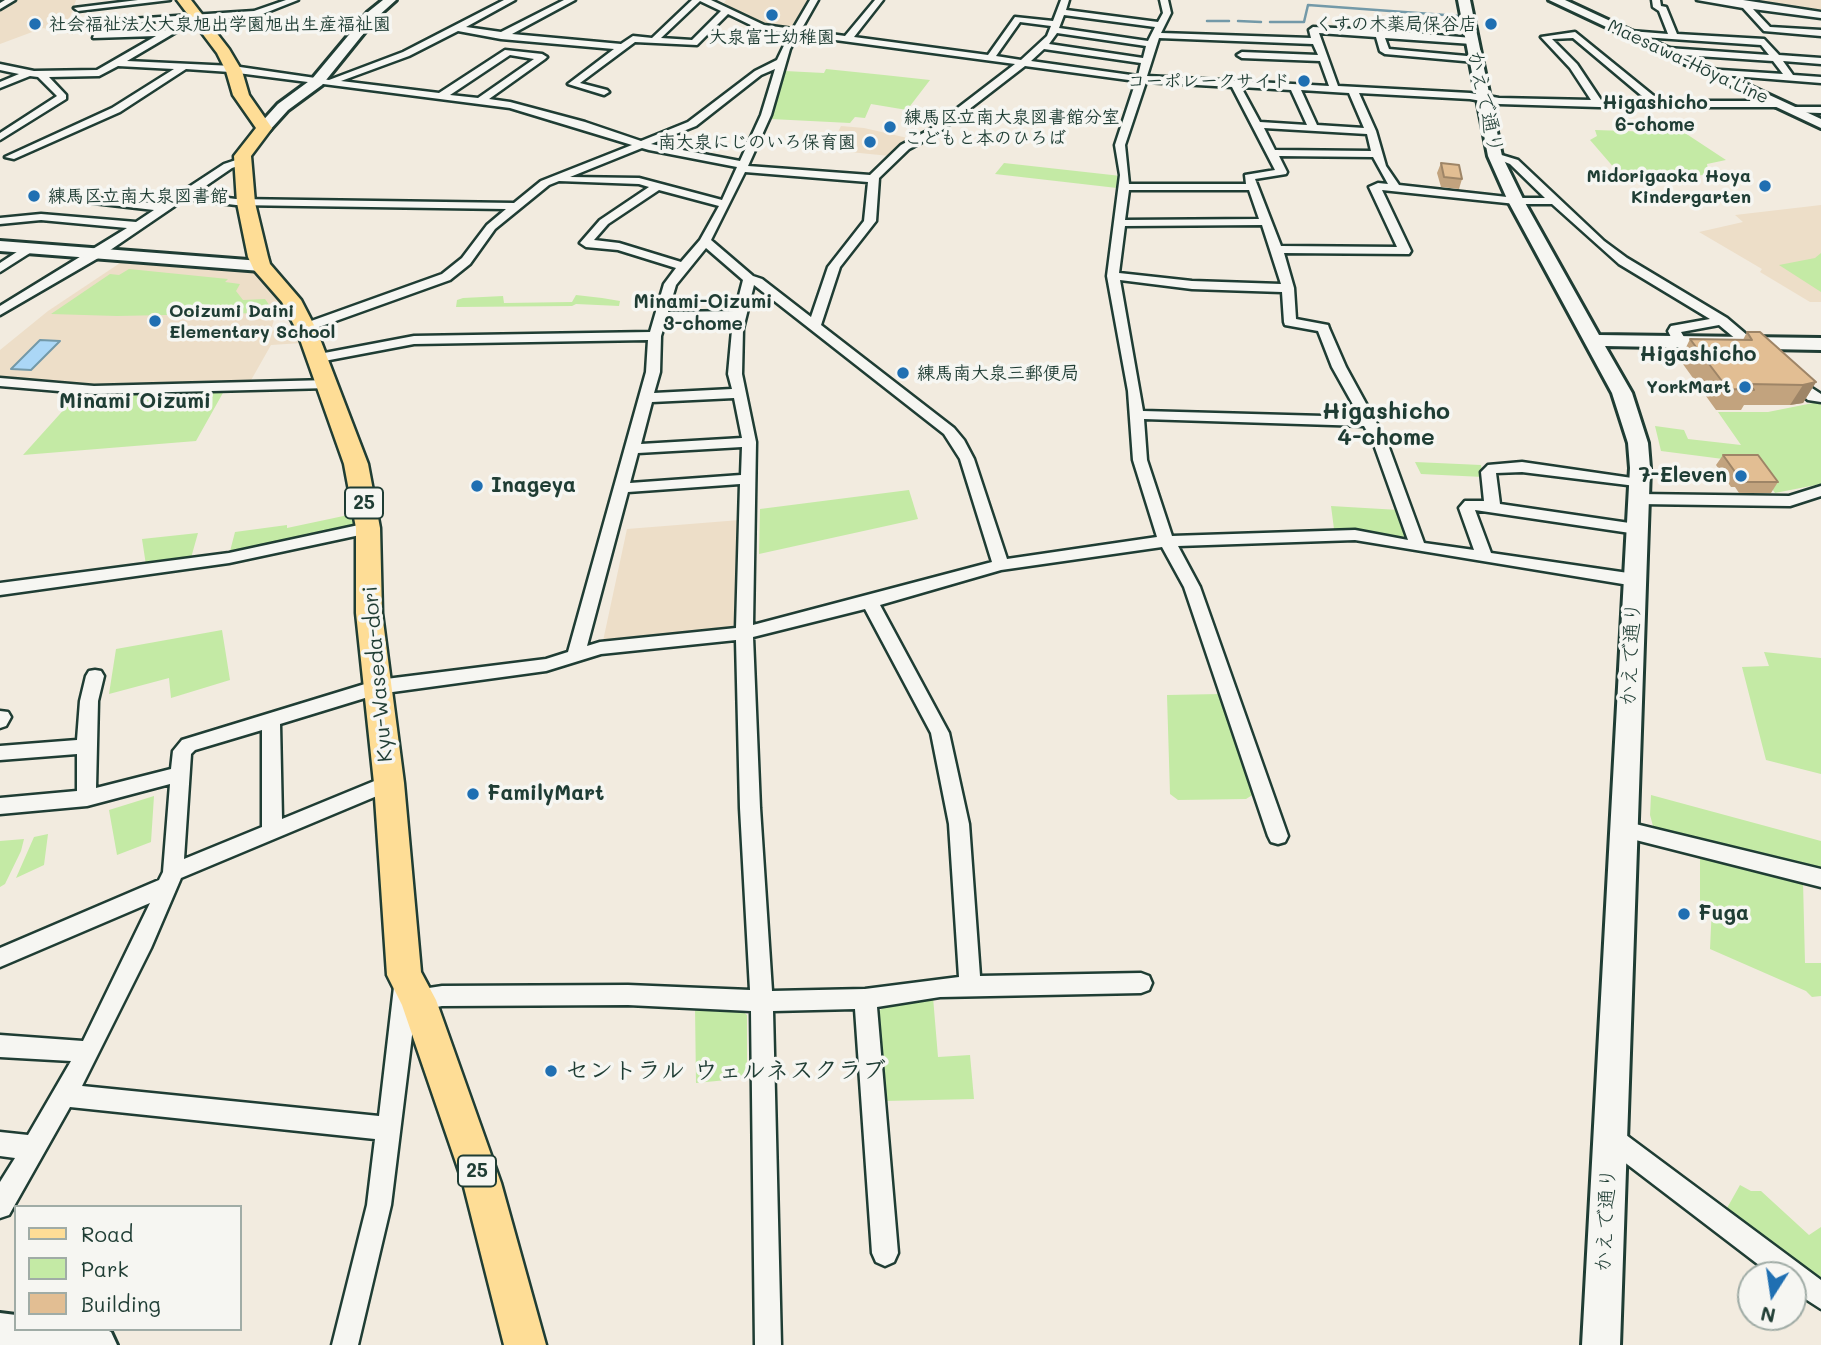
<!DOCTYPE html>
<html>
<head>
<meta charset="utf-8">
<style>
	body { margin:0 }
	#map { position:relative; width:1821px; height:1345px; overflow:hidden; background:#f2ebdf; font-family:Mali,sans-serif }
	canvas { display:block }
	.legend { position:absolute; left:14px; top:1205px; width:228px; height:126px; box-sizing:border-box; background:#f6f6f2; border:2px solid #a0aca6; margin:0; padding:9px 12px; list-style:none; font-size:21px; color:#1f3d34 }
	.legend li { display:flex; align-items:center; gap:14px; height:35px }
	.legend b { width:35px; border:2px solid #a0aca6 }
	.north { position:absolute; left:1737px; top:1261px; width:70px; height:70px; box-sizing:border-box; background:#f6f6f2; border:2px solid #a0aca6; border-radius:50%; rotate:192deg; font-size:19px; font-weight:700; line-height:28px; text-align:center; color:#1f3d34 }
	.north::after { content:''; display:block; margin:auto; width:24px; height:32px; background:#1f6fb2; clip-path:polygon(50% 0,100% 100%,50% 72%,0 100%) }
</style>
</head>
<body>
<div id="map">
<canvas width="1821" height="1345"></canvas>
<ul class="legend">
<li><b style="height:9px;background:#fedd96"></b>Road</li>
<li><b style="height:19px;background:#c4eaa5"></b>Park</li>
<li><b style="height:19px;background:#e2be93"></b>Building</li>
</ul>
<div class="north">N</div>
</div>
<script>
const context = document.querySelector('canvas').getContext('2d');
context.lineJoin = 'round';
function paint(path, color) { context.fillStyle = color; context.fill(path, 'evenodd'); }
const toPath = rows => new Path2D(rows.map(r => 'M' + r).join(''));
function trace(path, color, width, dash) { context.strokeStyle = color; context.lineWidth = width; context.lineCap = dash ? 'butt' : 'round'; context.setLineDash(dash || []); context.stroke(path); }
function label(font, color, halo, rows, align = 'center') {
  context.font = font + ' Mali,"Klee One",sans-serif'; context.lineWidth = 7; context.setLineDash([]); context.textBaseline = 'middle'; context.strokeStyle = halo; context.fillStyle = color; for (const [text, x, y, turn = 0] of rows) {
    context.save(); context.translate(x, y); context.rotate((+turn || 0) * Math.PI / 180); context.textAlign = isNaN(turn) ? turn : align; if (halo) context.strokeText(text, 0, 0); context.fillText(text, 0, 0); context.restore();
  }
}
const built = toPath([
	[13,0,76,0,69,20,73,35,43,28,0,44,0,7],
	[726,0,809,0,793,27,790,28,766,25,723,5],
	[1745,0,1821,0,1821,13,1749,4],
	[841,126,864,128,912,139,890,156,829,150],
	[1821,205,1821,302,1810,302,1760,272,1762,269,1699,232,1743,222,1735,215],
	[126,259,255,269,276,294,284,312,276,313,271,330,295,329,302,343,271,345,250,382,98,386,0,378,0,350,48,311],
	[740,520,735,624,729,628,603,641,627,529]
]);
const green = toPath([
	[826,69,884,75,930,80,907,110,871,104,865,118,855,117,850,123,771,119,785,71,824,73],
	[1595,130,1685,133,1726,160,1707,164,1709,175,1622,177,1590,140,1597,136],
	[1004,163,1121,176,1117,188,995,174],
	[1821,253,1821,292,1779,265,1815,258],
	[129,269,228,279,225,282,240,284,236,291,243,300,265,299,270,306,262,313,117,316,51,314,110,274,119,275],
	[576,295,602,298,620,301,619,306,641,307,576,304,572,306,456,307,457,300,463,298,503,296,504,303,572,302],
	[224,391,196,441,23,455,77,395],
	[1818,402,1821,405,1821,484,1775,493,1754,463,1661,451,1655,426,1684,430,1688,439,1741,445,1718,412,1768,412],
	[1415,462,1481,465,1483,477,1421,474],
	[909,490,918,519,759,554,760,509],
	[1331,506,1399,510,1409,541,1353,530,1334,529],
	[353,514,357,526,229,555,235,532,287,525,287,528],
	[198,533,191,558,146,565,142,539],
	[222,630,230,680,171,698,169,678,109,694,116,649],
	[1764,652,1821,658,1821,774,1766,760,1742,667,1769,666],
	[1221,694,1254,794,1246,799,1178,800,1170,794,1167,695],
	[1651,795,1821,841,1821,872,1658,830,1653,826,1650,815],
	[154,796,151,842,117,855,109,810],
	[48,834,44,865,16,878,34,837],
	[24,839,21,851,5,884,0,887,0,841],
	[1700,855,1803,881,1805,963,1821,963,1821,996,1812,997,1806,991,1710,949,1712,906,1700,901],
	[933,997,938,1057,970,1055,974,1099,885,1101,878,1012,885,1006],
	[695,1007,741,1010,747,1015,747,1078,696,1083],
	[1740,1185,1751,1191,1761,1191,1809,1235,1821,1227,1821,1290,1722,1217]
]);
const water = toPath([
	[40,340,60,341,31,370,11,369,40,340]
]);
const stream = toPath([
	[1207,21,1229,21],
	[1238,21,1261,22],
	[1270,22,1304,22,1308,5,1459,16]
]);
const street = toPath([
	[5,0,15,0,0,9,0,3,5,0],
	[138,0,170,0,78,11,74,8,138,0],
	[286,0,298,0,255,17,198,19,127,61,233,66,329,80,403,52,504,0,515,0,466,27,501,32,564,0,575,0,512,34,621,44,633,36,652,38,692,0,711,0,764,25,793,29,810,0,818,0,801,30,845,36,875,0,883,0,854,37,988,55,1015,17,1053,21,1061,0,1069,0,1066,10,1158,22,1163,13,1160,0,1168,0,1171,13,1161,33,1311,38,1309,30,1313,27,1379,30,1472,38,1477,41,1472,44,1385,38,1389,49,1478,57,1480,59,1475,62,1385,54,1380,51,1376,37,1319,33,1338,86,1470,93,1499,98,1591,100,1570,68,1541,37,1575,32,1660,101,1780,101,1785,104,1780,107,1599,107,1499,104,1470,99,1359,93,1376,131,1386,166,1399,185,1516,198,1545,198,1510,164,1490,156,1495,153,1518,160,1604,241,1627,258,1727,318,1767,352,1765,355,1755,355,1719,325,1681,332,1687,342,1685,345,1675,345,1668,331,1671,326,1710,319,1619,264,1552,204,1516,204,1382,190,1411,251,1409,254,1284,253,1294,288,1296,319,1328,325,1329,328,1346,367,1387,442,1424,543,1474,550,1459,508,1465,501,1484,501,1481,472,1488,465,1522,462,1639,479,1644,481,1646,484,1644,487,1522,472,1496,473,1500,504,1643,525,1645,529,1643,533,1637,534,1475,510,1491,553,1635,574,1641,576,1643,580,1641,584,1635,586,1355,540,1178,546,1200,587,1288,836,1285,842,1278,844,1271,842,1268,836,1184,587,1162,547,1001,570,880,605,949,733,969,824,980,976,1141,973,1149,976,1152,983,1149,990,1141,993,940,997,877,1007,898,1253,894,1262,885,1266,876,1262,872,1253,855,1009,773,1011,781,1345,755,1345,751,1011,628,1005,442,1006,415,1011,391,1205,358,1345,332,1345,367,1205,375,1139,70,1107,9,1215,0,1218,0,1182,15,1158,0,1156,0,1132,28,1135,71,1061,0,1057,0,1035,83,1041,150,903,0,967,0,948,159,880,163,872,170,784,87,806,0,814,0,798,77,791,77,754,0,760,0,746,77,740,80,701,86,676,89,671,95,670,101,671,104,676,98,701,96,788,171,769,173,751,182,740,378,680,546,659,568,652,646,372,648,340,414,344,319,362,312,358,319,354,414,336,650,332,664,284,676,268,618,250,586,247,580,243,600,220,649,187,639,184,559,181,549,185,495,229,470,264,450,280,305,332,299,328,300,325,442,274,462,258,487,225,506,209,236,205,185,199,100,257,0,315,0,306,127,228,41,220,0,224,0,218,41,214,136,222,154,210,68,200,62,197,64,195,163,204,224,164,242,158,247,161,246,163,232,168,194,194,236,199,514,203,541,181,632,145,510,108,230,72,186,69,120,112,14,159,5,157,112,108,174,69,118,66,99,76,49,77,66,95,66,99,0,140,0,133,57,96,38,77,30,76,0,88,0,82,19,74,0,70,0,64,34,71,97,70,156,36,93,38,99,21,254,11,286,0],
	[700,1,721,11,692,40,661,38,700,1],
	[728,14,759,29,790,33,777,60,755,71,688,122,641,141,585,122,510,102,489,99,545,59,547,57,542,54,505,50,439,93,341,81,409,56,458,31,501,39,614,49,568,84,604,95,609,92,607,90,580,83,635,42,697,45,728,14],
	[1064,15,1155,27,1148,41,1059,28,1064,15],
	[184,19,164,31,102,33,107,25,184,19],
	[1020,22,1051,26,1047,36,1021,60,996,56,1020,22],
	[1057,33,1146,46,1143,58,1049,44,1057,33],
	[798,35,1015,64,929,130,901,145,870,175,748,166,771,115,790,49,798,35],
	[1159,38,1313,44,1318,55,1242,52,1237,55,1242,58,1320,61,1329,86,1147,76,1159,38],
	[1573,38,1648,101,1601,100,1577,64,1552,39,1573,38],
	[1044,49,1141,63,1138,76,1031,61,1044,49],
	[510,55,534,59,478,98,450,95,510,55],
	[1025,66,1136,81,1115,145,1120,175,1107,276,1128,391,1133,460,1157,537,1007,559,974,459,964,440,954,428,821,325,840,267,876,221,879,178,909,149,937,134,1025,66],
	[775,69,761,115,740,161,651,144,696,126,761,75,775,69],
	[1146,82,1232,87,1275,170,1245,175,1246,184,1129,184,1125,145,1146,82],
	[1241,87,1291,90,1307,125,1260,122,1241,87],
	[1301,90,1349,93,1364,128,1317,125,1301,90],
	[1264,128,1367,134,1371,151,1275,150,1264,128],
	[642,148,649,150,737,167,722,200,639,178,570,177,642,148],
	[1279,156,1373,157,1388,184,1378,183,1369,187,1397,247,1281,246,1255,179,1286,174,1287,172,1279,156],
	[745,172,868,182,864,221,828,267,811,317,762,279,753,276,711,240,745,172],
	[659,190,719,206,700,240,681,262,619,243,594,240,608,224,659,190],
	[1129,190,1249,190,1259,219,1125,220,1129,190],
	[1262,225,1281,284,1192,281,1119,273,1125,226,1262,225],
	[706,248,743,280,735,311,668,312,676,285,706,248],
	[1120,280,1192,289,1282,292,1284,322,1285,325,1318,331,1332,367,1360,417,1143,411,1120,280],
	[754,285,944,434,960,459,992,562,753,625,756,442,742,374,743,329,754,285],
	[733,319,728,374,732,389,654,393,660,372,661,336,666,320,733,319],
	[734,398,742,438,641,444,652,402,734,398],
	[1144,419,1364,426,1373,442,1408,540,1355,530,1172,536,1147,460,1144,419],
	[742,447,741,475,630,483,638,453,742,447],
	[740,484,736,628,600,642,587,646,628,492,740,484],
	[865,609,931,733,949,824,959,977,865,989,772,991,760,808,753,637,865,609],
	[736,640,740,808,750,990,628,985,442,986,416,990,413,980,405,977,397,980,394,987,379,1116,82,1086,151,948,181,878,396,788,398,783,396,778,389,775,282,819,280,724,378,694,546,671,601,654,736,640],
	[262,730,262,827,184,859,191,754,195,750,262,730],
	[1652,0,1660,0,1661,6,1666,7,1677,34,1764,39,1779,55,1821,58,1821,64,1783,61,1793,75,1821,77,1821,83,1708,74,1703,71,1705,69,1783,74,1773,61,1668,54,1663,51,1668,48,1769,55,1761,45,1627,36,1626,34,1630,31,1668,34,1659,11,1653,7,1652,0],
	[1697,0,1743,0,1821,12,1821,18,1753,9,1770,27,1821,30,1821,36,1764,31,1743,8,1697,0],
	[1791,107,1821,107,1821,113,1787,112,1787,108,1791,107],
	[29,244,35,248,33,251,0,272,0,263,29,244],
	[1792,375,1821,394,1821,402,1808,400,1787,382,1785,379,1792,375],
	[0,378,94,386,329,380,336,384,329,388,94,394,0,386,0,378],
	[1821,486,1821,496,1790,506,1639,504,1631,499,1639,494,1789,496,1821,486],
	[368,523,374,524,376,528,374,532,229,563,0,595,0,583,229,553,368,523],
	[0,711,8,712,11,717,6,726,0,728,0,711],
	[1623,821,1821,869,1821,887,1616,835,1613,829,1616,823,1623,821],
	[1610,1125,1618,1129,1821,1280,1821,1309,1793,1291,1793,1275,1772,1275,1602,1145,1598,1137,1602,1129,1610,1125]
]);
const secondary = toPath([
	[383,0,396,0,376,18,322,85,288,110,269,131,259,131,259,125,278,104,312,79,368,12,383,0],
	[1458,0,1470,0,1502,156,1524,201,1599,335,1821,338,1821,350,1605,346,1632,393,1648,443,1650,468,1620,1345,1582,1345,1630,468,1628,443,1612,393,1508,201,1488,156,1458,0],
	[1549,0,1565,0,1821,119,1821,128,1549,0],
	[0,241,261,261,269,266,261,271,0,251,0,241],
	[0,1313,16,1315,16,1329,105,1329,111,1332,117,1345,0,1345,0,1313]
]);
const primary = toPath([
	[177,0,191,0,229,49,242,71,249,95,272,128,251,156,255,203,268,257,270,264,301,300,317,331,368,464,380,528,382,613,404,783,421,972,436,1000,501,1183,546,1345,504,1345,463,1183,402,1005,387,975,374,783,356,613,356,528,344,464,297,331,282,302,254,270,248,257,237,203,234,156,256,128,233,95,226,71,217,53,177,0]
]);
const wall = toPath([
	[1441,163,1462,179,1459,189,1441,187,1437,173],
	[1747,332,1816,382,1803,403,1790,405,1744,405,1741,410,1716,410,1680,360,1690,339,1743,340],
	[1723,455,1778,482,1771,493,1739,493,1735,487,1731,487,1716,465]
]);
const shadedWall = toPath([
	[1816,382,1803,403,1790,405,1803,385]
]);
const building = toPath([
	[1441,163,1459,165,1462,179,1444,177,1441,163],
	[1747,332,1760,332,1816,382,1803,385,1749,384,1754,390,1728,389,1690,339,1752,340,1747,332],
	[1723,455,1758,455,1778,482,1746,482,1741,476,1738,476,1723,455]
]);
const markers = [
	[772,15,7,"#1f6fb2"],
	[35,24,7,"#1f6fb2"],
	[1491,24,7,"#1f6fb2"],
	[1304,81,7,"#1f6fb2"],
	[890,127,7,"#1f6fb2"],
	[870,142,7,"#1f6fb2"],
	[1765,186,7,"#1f6fb2"],
	[34,196,7,"#1f6fb2"],
	[155,321,7,"#1f6fb2"],
	[903,373,7,"#1f6fb2"],
	[1745,387,7,"#1f6fb2"],
	[1741,476,7,"#1f6fb2"],
	[477,486,7,"#1f6fb2"],
	[473,794,7,"#1f6fb2"],
	[1684,914,7,"#1f6fb2"],
	[551,1071,7,"#1f6fb2"]
];
const farPoinames = [
	["社会福祉法人大泉旭出学園旭出生産福祉園",49,24],
	["くすの木薬局保谷店",1477,24,"right"],
	["大泉富士幼稚園",772,37,"center"],
	["コーポレークサイド",1290,81,"right"],
	["練馬区立南大泉図書館分室",904,117],
	["こどもと本のひろば",904,138],
	["南大泉にじのいろ保育園",856,142,"right"],
	["Midorigaoka Hoya",1751,176,"right"],
	["Kindergarten",1751,197,"right"],
	["練馬区立南大泉図書館",48,196],
	["Ooizumi Daini",169,311],
	["Elementary School",169,332],
	["練馬南大泉三郵便局",917,373],
	["YorkMart",1731,387,"right"]
];
const farStreetnames = [
	["Maesawa-Hōya Line",1688,62,25]
];
const farNeighbourhoodnames = [
	["Higashicho",1655,103],
	["6-chome",1655,125],
	["Minami-Oizumi",703,302],
	["3-chome",703,324]
];
const shields = [
	[364,503,38],
	[477,1171,38]
];
const shieldNames = [
	["25",364,503],
	["25",477,1171]
];
const streetNames = [
	["かえで通り",1485,102,78],
	["かえで通り",1631,654,-87],
	["Kyu-Waseda-dori",378,674,-95],
	["かえで通り",1606,1220,-87]
];
const farQuarternames = [
	["Higashicho",1698,355],
	["Minami Oizumi",135,402]
];
const poiNames = [
	["7-Eleven",1727,476,"right"],
	["Inageya",491,486],
	["FamilyMart",487,794],
	["Fuga",1698,914]
];
const neighbourhoodNames = [
	["Higashicho",1386,412],
	["4-chome",1386,438]
];
const nearPoinames = [
	["セントラル ウェルネスクラブ",565,1071]
];
paint(built, '#eddec8');
paint(green, '#c4eaa5');
paint(water, '#abd7f6');
trace(water, '#7399a8', 2);
trace(stream, '#7399a8', 2.5);
trace(street, '#1f3d34', 5);
trace(secondary, '#1f3d34', 6);
trace(primary, '#1f3d34', 5);
paint(street, '#f6f6f2');
paint(secondary, '#f6f6f2');
paint(primary, '#fedd96');
paint(wall, '#c2a37e');
paint(shadedWall, '#9e8567');
paint(building, '#e2be93');
trace(building, '#9e8567', 2);
for (const [x, y, r, color] of markers) { const dot = new Path2D(); dot.arc(x, y, r, 0, 2 * Math.PI); context.fillStyle = color; context.fill(dot); trace(dot, '#f6f6f2', 2.5); }
label('bold 18px', '#1f3d34', '#f6f6f2', farPoinames, 'left');
label('18px', '#1f3d34', '#f6f6f2', farStreetnames);
label('bold 19px', '#1f3d34', '#f6f6f2', farNeighbourhoodnames);
for (const [x, y, w] of shields) { const box = new Path2D(); box.roundRect(x - w / 2, y - 15.5, w, 31, 5); context.fillStyle = '#f6f6f2'; context.fill(box); trace(box, '#1f3d34', 2); }
label('bold 19px', '#1f3d34', null, shieldNames);
label('21px', '#1f3d34', '#f6f6f2', streetNames);
label('bold 21px', '#1f3d34', '#f6f6f2', farQuarternames);
label('bold 21px', '#1f3d34', '#f6f6f2', poiNames, 'left');
label('bold 23px', '#1f3d34', '#f6f6f2', neighbourhoodNames);
label('bold 24px', '#1f3d34', '#f6f6f2', nearPoinames, 'left');
</script>
</body>
</html>
